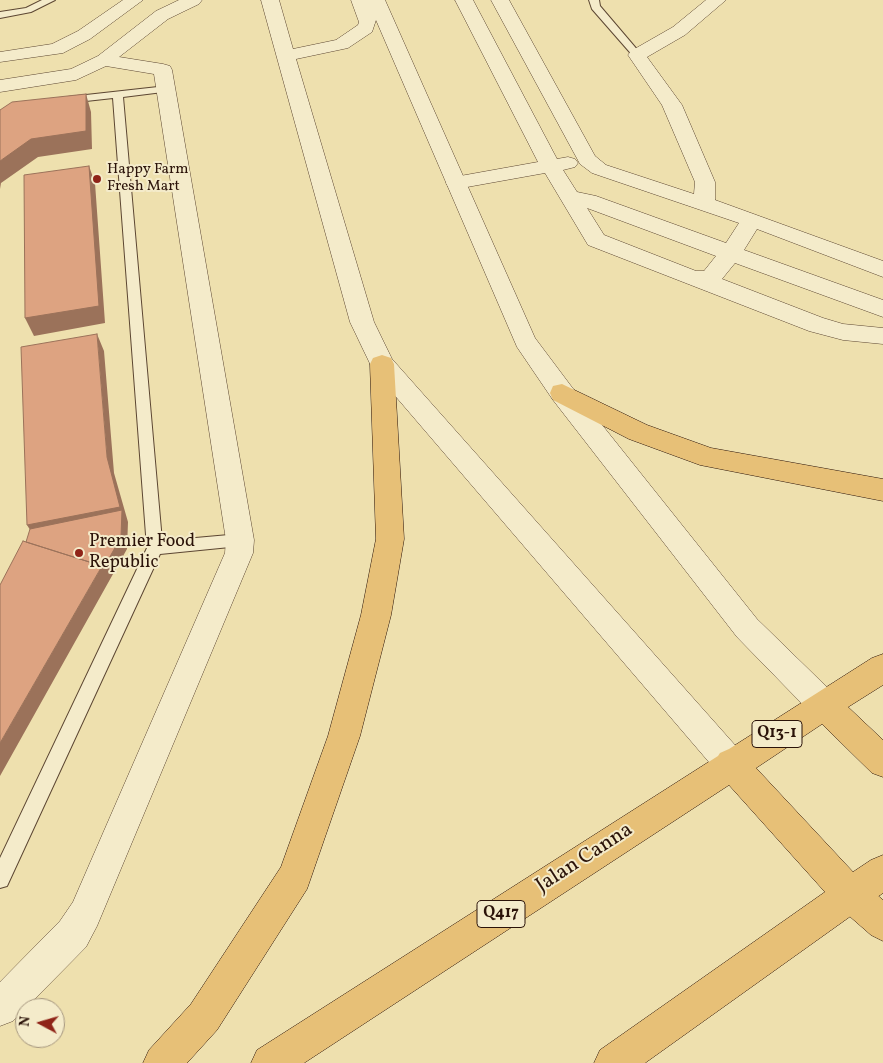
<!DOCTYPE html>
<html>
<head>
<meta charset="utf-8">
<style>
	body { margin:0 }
	#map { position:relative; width:883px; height:1063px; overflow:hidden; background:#eee0ae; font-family:Vollkorn,serif }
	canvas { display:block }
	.north { position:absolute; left:15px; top:998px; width:50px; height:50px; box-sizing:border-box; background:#f4ebca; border:1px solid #a4957d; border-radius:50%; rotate:276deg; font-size:14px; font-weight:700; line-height:20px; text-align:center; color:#2b1309 }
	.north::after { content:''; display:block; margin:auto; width:18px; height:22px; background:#8f2418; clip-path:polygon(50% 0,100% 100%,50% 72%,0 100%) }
</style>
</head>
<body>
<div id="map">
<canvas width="883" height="1063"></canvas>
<div class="north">N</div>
</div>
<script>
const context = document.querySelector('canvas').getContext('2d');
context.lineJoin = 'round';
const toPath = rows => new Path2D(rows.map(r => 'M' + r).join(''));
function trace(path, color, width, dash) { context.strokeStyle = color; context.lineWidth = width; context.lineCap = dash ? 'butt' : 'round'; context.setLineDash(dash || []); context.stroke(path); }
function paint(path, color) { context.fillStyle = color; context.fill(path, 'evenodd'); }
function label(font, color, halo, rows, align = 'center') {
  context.font = font + ' Vollkorn,serif'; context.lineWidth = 4; context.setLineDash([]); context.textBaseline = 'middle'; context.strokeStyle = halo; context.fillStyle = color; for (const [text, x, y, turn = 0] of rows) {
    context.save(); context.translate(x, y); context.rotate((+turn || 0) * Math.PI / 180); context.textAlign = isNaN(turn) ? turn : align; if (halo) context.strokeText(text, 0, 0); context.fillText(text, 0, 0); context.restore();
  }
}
const service = toPath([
	[42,0,55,0,31,12,0,18,0,12,26,8,42,0],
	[589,0,599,0,600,6,640,53,640,57,634,57,592,9,589,0],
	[167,86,172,89,171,91,123,97,162,541,240,534,245,536,248,540,245,544,240,546,160,554,7,886,0,888,0,858,147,548,113,98,68,103,63,100,68,97,167,86]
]);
const minor = toPath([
	[123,0,143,0,90,39,63,53,0,62,0,52,52,44,78,31,123,0],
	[179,0,202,0,199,4,168,19,119,57,163,64,170,66,172,70,254,540,253,553,97,926,86,947,13,1021,0,1026,0,982,60,921,73,902,225,553,226,540,154,74,106,66,76,80,0,92,0,80,71,69,98,56,156,11,179,0],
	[455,0,473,0,557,159,568,157,575,159,578,163,575,167,563,170,577,192,596,196,726,243,739,223,592,173,580,164,491,0,509,0,595,156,606,165,694,194,695,182,662,105,628,55,631,51,673,27,706,0,726,0,685,35,647,57,682,105,715,182,715,200,883,261,883,277,757,229,744,250,883,300,883,317,735,263,722,279,823,318,843,324,883,328,883,344,843,340,809,331,588,245,545,173,456,189,449,188,446,183,449,178,538,162,455,0],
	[587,208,716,256,704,271,696,271,604,235,587,208]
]);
const tertiary = toPath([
	[261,0,279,0,293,49,336,40,358,25,359,22,351,0,385,0,535,338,571,386,757,619,835,695,839,705,835,715,824,719,813,715,737,637,553,400,517,347,376,20,372,32,348,48,296,59,374,322,392,359,742,753,747,764,742,775,731,779,720,775,373,370,350,322,261,0]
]);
const primary = toPath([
	[851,878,863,883,883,900,883,941,871,935,839,907,834,895,839,883,851,878]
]);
const trunk = toPath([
	[382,355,391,358,394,364,404,539,391,615,360,736,307,889,217,1030,187,1063,143,1063,149,1050,191,1004,281,867,328,736,361,615,376,539,370,364,373,358,382,355],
	[562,384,647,425,711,448,883,479,883,501,700,465,629,439,553,400,550,393,553,386,562,384],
	[883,654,883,685,848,707,883,740,883,777,872,773,822,724,756,768,853,872,871,860,883,855,883,893,645,1063,594,1063,600,1050,825,892,729,785,304,1063,251,1063,257,1050,718,756,720,753,729,749,872,658,883,654]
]);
const shadedWall = toPath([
	[86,94,91,112,92,149,38,157,1,183,0,189,0,161],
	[89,166,95,183,105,323,34,336,25,318],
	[97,334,104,351,114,473,128,522,127,549,0,776,0,743,102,566,121,537,37,541,27,525,107,457]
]);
const building = toPath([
	[86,94,86,131,31,139,0,161,0,110,12,102,86,94],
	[89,166,99,306,25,318,24,175,89,166],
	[97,334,107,457,120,507,27,525,21,347,97,334],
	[122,510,121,537,103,569,102,566,26,542,30,529,122,510],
	[23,541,102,566,0,743,0,585,23,541]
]);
const markers = [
	[97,179,5,"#8f2418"],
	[79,553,5,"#8f2418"]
];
const farPoinames = [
	["Happy Farm",107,170],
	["Fresh Mart",107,187]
];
const shields = [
	[777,734,50],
	[501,914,48]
];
const shieldNames = [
	["Q13-1",777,734],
	["Q417",501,914]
];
const poiNames = [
	["Premier Food",89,543],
	["Republic",89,564]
];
const nearStreetnames = [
	["Jalan Canna",585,859,-33]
];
trace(service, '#5c4632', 2);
trace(minor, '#5c4632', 1);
trace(tertiary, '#5c4632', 1);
trace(primary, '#2b1309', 1);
trace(trunk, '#2b1309', 1);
paint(service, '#f4ebca');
paint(minor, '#f4ebca');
paint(tertiary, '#f4ebca');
paint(primary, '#e7c077');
paint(trunk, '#e7c077');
paint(shadedWall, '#9b725a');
paint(building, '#dda381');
trace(building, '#9b725a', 1);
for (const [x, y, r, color] of markers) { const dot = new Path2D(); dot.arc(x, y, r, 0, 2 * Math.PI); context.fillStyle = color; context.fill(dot); trace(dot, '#f4ebca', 2); }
label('15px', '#2b1309', '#f4ebca', farPoinames, 'left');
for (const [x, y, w] of shields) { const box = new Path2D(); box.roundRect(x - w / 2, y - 13.5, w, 27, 4); context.fillStyle = '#f4ebca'; context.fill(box); trace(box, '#2b1309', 1); }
label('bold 16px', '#2b1309', null, shieldNames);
label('18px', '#2b1309', '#f4ebca', poiNames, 'left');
label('21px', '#2b1309', '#f4ebca', nearStreetnames);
</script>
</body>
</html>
